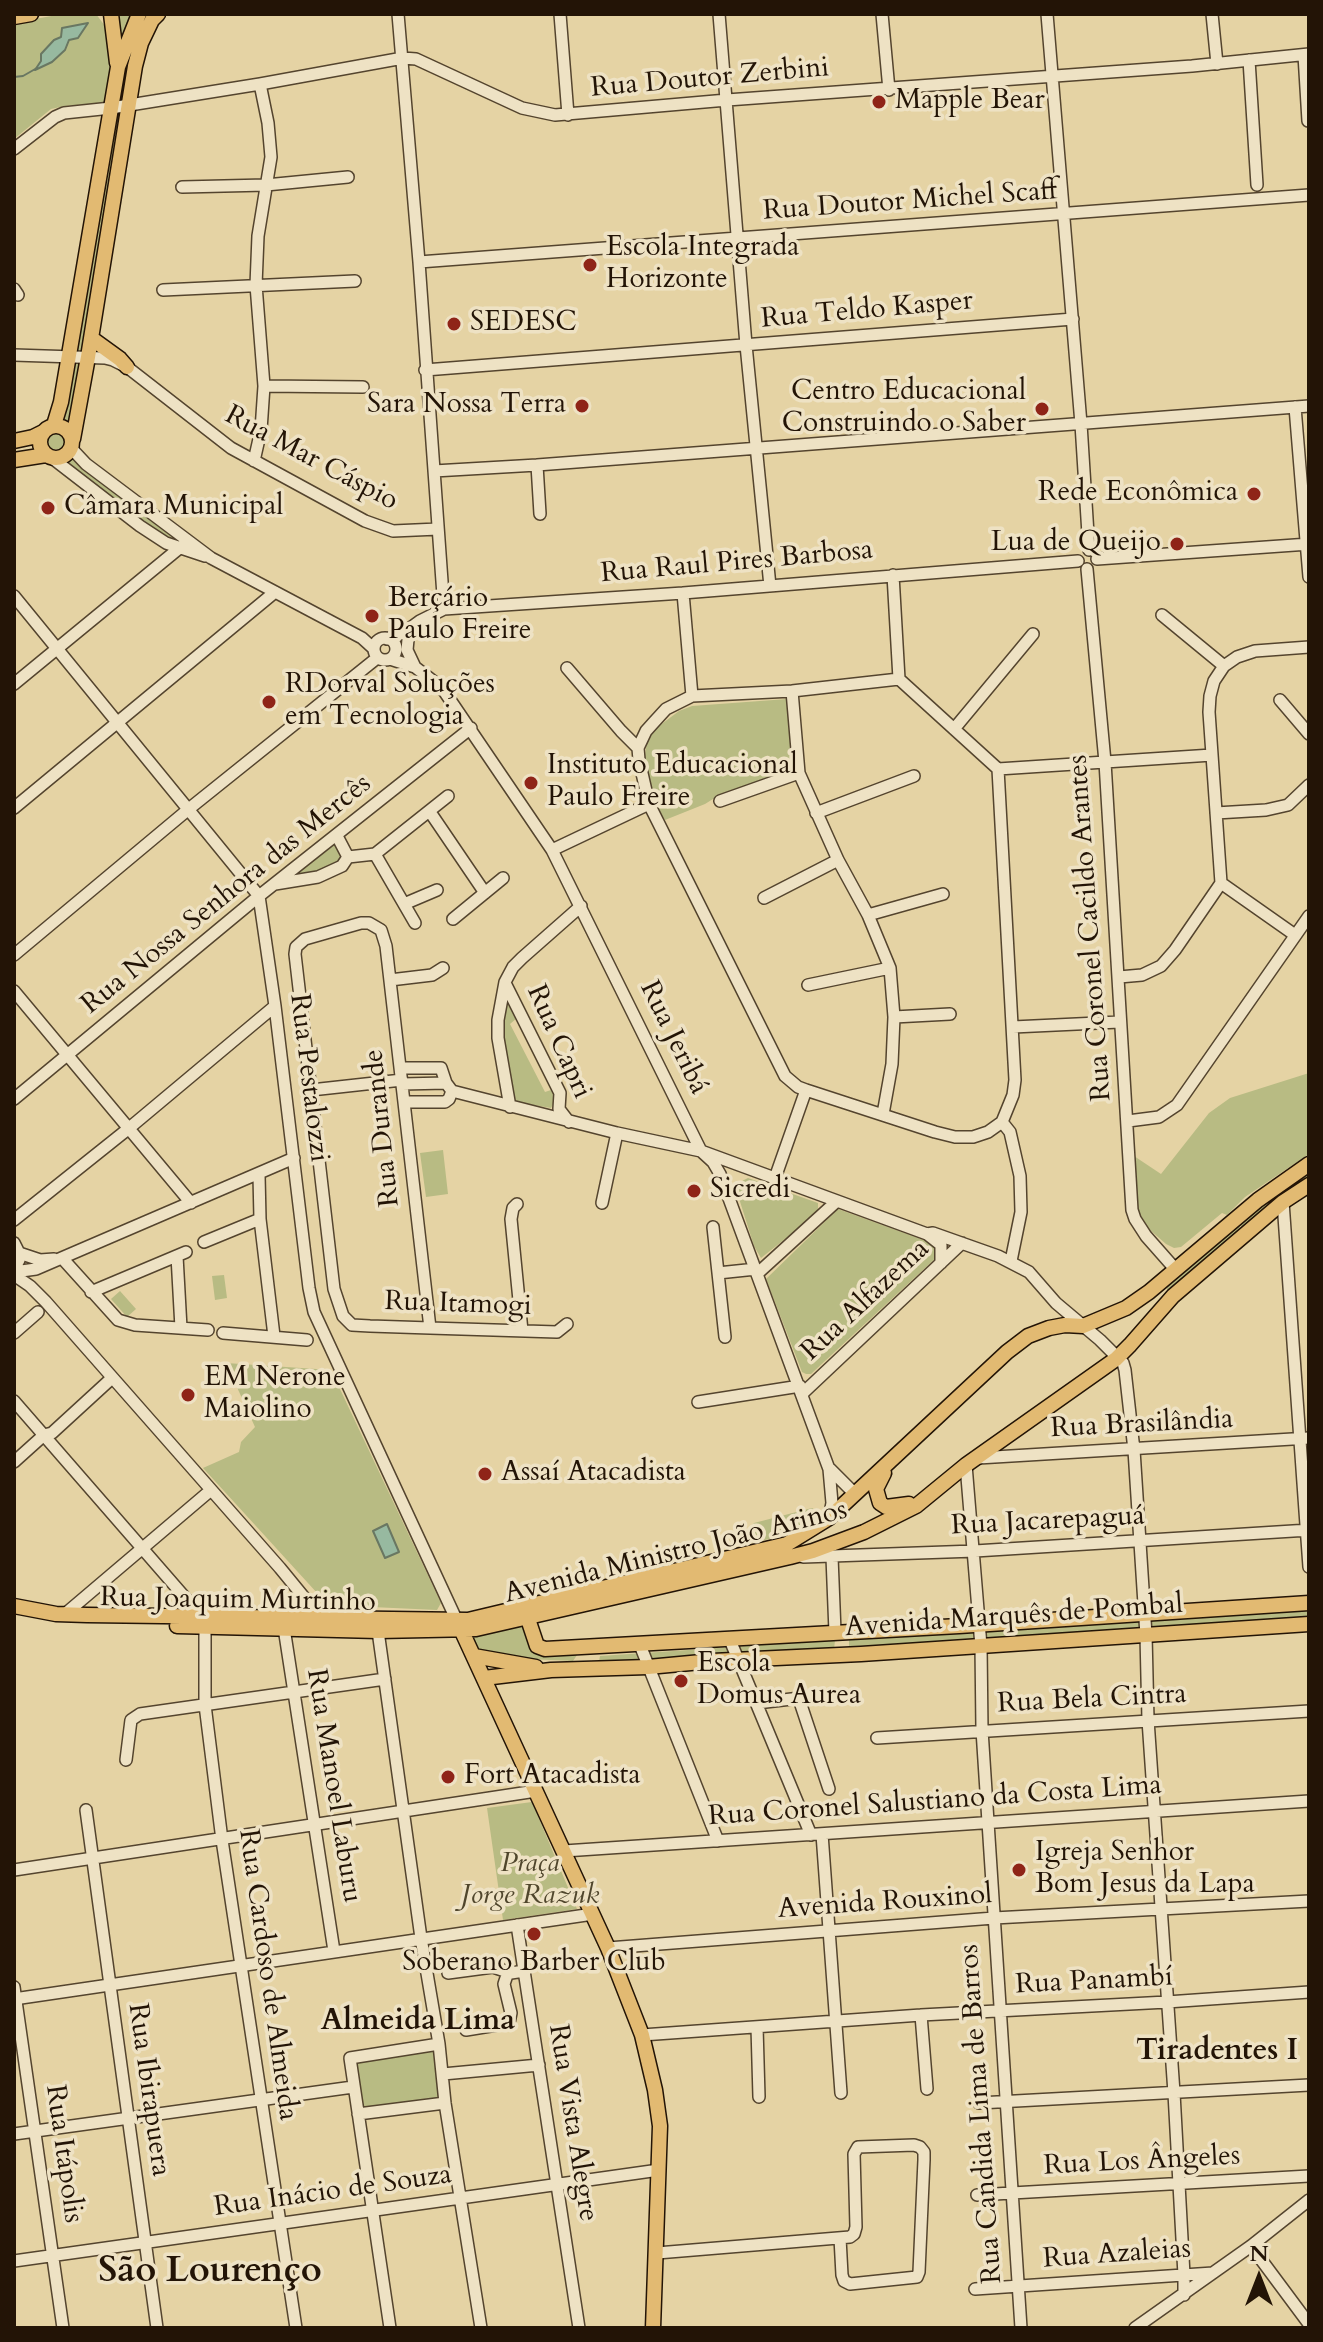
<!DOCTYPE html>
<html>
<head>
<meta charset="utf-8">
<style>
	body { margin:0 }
	#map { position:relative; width:1323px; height:2342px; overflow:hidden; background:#e5d3a4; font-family:Cardo,serif }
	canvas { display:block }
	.frame { position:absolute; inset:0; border:16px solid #231406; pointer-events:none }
	.north { position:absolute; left:1219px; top:2238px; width:80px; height:80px; -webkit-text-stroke:6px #eee2c4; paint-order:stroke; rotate:0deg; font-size:22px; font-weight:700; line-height:32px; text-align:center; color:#231406 }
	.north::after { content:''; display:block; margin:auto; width:28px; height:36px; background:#231406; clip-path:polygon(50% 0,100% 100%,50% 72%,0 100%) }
</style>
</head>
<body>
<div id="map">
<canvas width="1323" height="2342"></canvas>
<div class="frame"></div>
<div class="north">N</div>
</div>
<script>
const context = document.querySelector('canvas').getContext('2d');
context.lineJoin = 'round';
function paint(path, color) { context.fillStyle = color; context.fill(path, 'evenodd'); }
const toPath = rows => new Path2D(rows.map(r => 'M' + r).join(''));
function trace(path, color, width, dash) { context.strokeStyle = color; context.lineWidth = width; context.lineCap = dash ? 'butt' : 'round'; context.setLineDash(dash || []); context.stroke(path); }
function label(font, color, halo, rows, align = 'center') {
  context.font = font + ' Cardo,serif'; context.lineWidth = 7; context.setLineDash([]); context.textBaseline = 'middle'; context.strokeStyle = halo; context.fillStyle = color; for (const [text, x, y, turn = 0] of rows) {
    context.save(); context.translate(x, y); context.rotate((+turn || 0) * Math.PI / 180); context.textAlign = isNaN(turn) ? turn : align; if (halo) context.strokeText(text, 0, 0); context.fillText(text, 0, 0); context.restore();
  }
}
const green = toPath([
	[62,14,96,14,105,26,109,38,110,66,105,100,103,103,65,106,51,109,14,139,14,23],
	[114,14,152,14,71,425,65,446,61,449,53,449,49,448,46,441,52,431,115,108],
	[69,455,74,458,178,540,164,535,141,520,61,458],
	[787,699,793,770,713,799,705,804,665,820,655,806,644,764,647,740,655,729,679,711,692,706],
	[332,845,338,845,343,855,341,861,314,874,289,876],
	[506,997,517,1018,510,1024,545,1092,551,1090,556,1099,551,1108,516,1102,504,1055,503,1027],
	[1309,1073,1309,1154,1245,1197,1227,1215,1222,1213,1181,1247,1174,1248,1166,1244,1149,1229,1138,1212,1134,1156,1161,1174,1209,1113,1230,1098],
	[443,1150,448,1194,426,1197,420,1153],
	[1309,1165,1309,1184,1245,1231,1236,1220],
	[748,1178,818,1203,818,1209,814,1216,761,1258,754,1246,737,1192,740,1182],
	[838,1209,932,1243,938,1247,938,1256,811,1374,806,1374,802,1372,766,1279],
	[1235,1222,1244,1232,1171,1294,1163,1284],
	[224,1275,227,1298,215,1300,212,1276],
	[120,1291,136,1309,127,1317,111,1299],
	[226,1363,331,1370,441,1603,437,1610,328,1605,203,1468,239,1452,241,1442,255,1427],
	[812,1508,818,1512,796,1529,781,1536,753,1543,749,1540,749,1529,754,1523],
	[1309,1609,1309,1620,849,1649,849,1639],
	[525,1624,532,1650,537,1653,579,1652,573,1661,528,1659,478,1649,472,1637,476,1634],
	[835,1640,834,1650,602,1665,599,1661,600,1656],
	[532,1802,577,1909,503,1920,487,1808],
	[434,2050,439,2101,364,2111,355,2061]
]);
const water = toPath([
	[88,23,78,38,69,40,65,50,52,62,35,70,41,61,41,54,54,40,61,37,62,28,88,23],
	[387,1524,399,1552,385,1558,373,1531,387,1524]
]);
const stream = toPath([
	[14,77,23,76,37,68]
]);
const minor = toPath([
	[398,14,419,262,444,609],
	[560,14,568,115],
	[719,14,746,345,770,586],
	[882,14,889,90],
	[1047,14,1081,424,1089,550],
	[1212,14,1217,64],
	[1304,55,1308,121],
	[1249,60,1257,185],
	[14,149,55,117,64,113,111,108,260,84,403,58,416,59,522,108,555,115,727,100,1192,66,1309,54],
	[182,187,266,185,348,177],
	[419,262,1309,195],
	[14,289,18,295],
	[163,290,355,281],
	[14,355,105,358,113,360,127,367,231,448,365,521,393,531,438,529],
	[425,370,1073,319],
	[264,386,363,387],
	[1295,407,1309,577],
	[71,448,86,464,211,558,362,638,373,648],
	[52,458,140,526,166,543,205,556],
	[254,461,261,430,264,386,256,285,258,236,271,157,268,123,260,84],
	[537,465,540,514],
	[434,471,537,465,1309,406],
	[1097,559,1309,544],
	[1087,569,1105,762,1132,1210,1135,1219,1146,1236,1176,1270],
	[893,575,899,679],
	[683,593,692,696],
	[14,596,259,896,275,1006,309,1288,314,1312,457,1621],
	[1162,615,1224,666],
	[409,629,407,650,415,667],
	'374 649a11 11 0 1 1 22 0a11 11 0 1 1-22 0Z',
	[387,639,405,632,420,621,444,609,683,593,1078,561],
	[390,659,415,667,442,688,552,850,701,1151,713,1162,720,1174,829,1469,832,1503,829,1518],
	[567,668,621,731,638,748],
	[899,679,998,769,1015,1080,1013,1095,1002,1122,988,1132,973,1137,955,1137,935,1132,806,1090,798,1087,785,1076,649,804,639,760,638,748,646,731,655,721,666,709,692,696,792,691,899,679],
	[14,684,188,541],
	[792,691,799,773,838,860,868,915,890,968,894,1017,892,1064,883,1114],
	[1280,700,1309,734],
	[954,729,1033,634],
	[998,769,1212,755],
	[720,801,799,773],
	[14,808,275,592],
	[430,812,485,893],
	[816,813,914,776],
	[1216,813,1266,810,1288,805,1309,785],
	[552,850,649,804],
	[375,854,415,923],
	[348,857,375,854,448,796],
	[1221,883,1295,935],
	[275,884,318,877,342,866,348,857,337,836],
	[764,898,838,860],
	[404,904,437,890],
	[868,915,943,894],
	[453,919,503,878],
	[14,955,190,808,377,658],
	[1119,977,1142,975,1161,966,1175,950,1221,883,1209,712,1210,696,1214,681,1224,666,1237,657,1255,651,1309,647],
	[390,980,432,975,443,968],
	[505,983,560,1093,559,1109,569,1122],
	[808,985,890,968],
	[14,991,191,1203],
	[894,1017,950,1014],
	[1013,1027,1119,1022],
	[400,1068,441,1068,446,1083,452,1091,617,1133,701,1151,927,1234,941,1245,941,1263],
	[402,1084,446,1083],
	[311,1090,402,1080],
	[14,1099,259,896,471,728],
	[404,1102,445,1102,449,1099,452,1091],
	[510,1107,498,1038,498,1020,505,982,513,967,522,958,581,906],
	[1128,1121,1159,1117,1177,1105,1309,916],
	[1002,1122,1010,1132,1020,1176,1021,1212,1011,1261],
	[259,1175,260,1219,274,1336],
	[775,1178,806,1090],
	[1283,1202,1309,1567],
	[602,1203,617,1133],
	[517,1204,513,1208,511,1219,522,1331],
	[14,1220,128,1129,275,1006],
	[713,1227,725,1337],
	[927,1234,933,1233,998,1256,1029,1272,1056,1303,1100,1340,1123,1363,1125,1370,1134,1450,1146,1635,1148,1720,1174,2093,1184,2275,1184,2295],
	[204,1242,260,1219],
	[14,1243,19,1253,19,1260,14,1269],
	[19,1253,40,1260,54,1259],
	[177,1256,181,1328],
	[62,1258,118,1320,135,1325,208,1330],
	[14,1272,36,1269,294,1158],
	[718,1273,756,1269],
	[758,1273,837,1201],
	[14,1275,30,1286,46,1302,280,1568,325,1623],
	[91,1292,186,1252],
	[430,1328,386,946,381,930,369,923,361,923,305,939,296,947,295,954,334,1289,343,1316,352,1325,370,1326,430,1328,557,1332,567,1324],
	[14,1333,38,1312],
	[223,1333,307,1340],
	[803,1393,962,1243],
	[14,1401,202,1617],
	[698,1402,800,1386],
	[978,1458,1309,1438],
	[14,1462,44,1435,52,1433,112,1378],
	[966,1465,981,1646,982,1730,1021,2328],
	[830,1469,855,1494],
	[803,1557,975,1551,1309,1530],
	[832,1557,835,1632],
	[65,1614,211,1490],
	[205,1627,205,1705,222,1840,296,2328],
	[284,1628,334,1951],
	[378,1631,421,1938,439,2044,445,2103,481,2328],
	[730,1640,811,1835],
	[640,1645,718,1841],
	[799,1699,829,1789],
	[757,1703,826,1695],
	[877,1738,1309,1711],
	[126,1760,131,1720,140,1714,385,1679],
	[86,1810,157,2328],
	[822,1834,841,2093],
	[564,1851,1309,1801],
	[14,1870,536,1791],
	[517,1925,579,2328],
	[608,1948,994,1918,1309,1901],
	[448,1973,493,1967,511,1973,524,1971],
	[14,1987,63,2328],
	[14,1999,593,1914],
	[921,2015,927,2089],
	[757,2027,759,2097],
	[466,2030,509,2023,511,2013,504,1984,508,1972],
	[642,2035,921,2015,1167,2002,1309,1992],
	[443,2074,539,2065],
	[979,2103,1309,2085],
	[358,2114,445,2103],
	[14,2134,353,2087],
	[977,2195,1309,2176],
	[1251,2246,1309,2324],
	[657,2253,850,2237,854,2234,856,2227,854,2154,858,2147,914,2145,920,2147,924,2152,924,2160,919,2272,917,2277,850,2284,844,2281,842,2275,840,2238],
	[14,2261,659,2170],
	[975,2289,1213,2273],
	[390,2328,350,2058,439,2044],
	[1135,2328,1251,2246,1309,2200]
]);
const major = toPath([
	[111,14,117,63],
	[14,17,31,14],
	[91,338,120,359,127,367],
	[54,425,61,402,118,67,139,14],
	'40 442a16 16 0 1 1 32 0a16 16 0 1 1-32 0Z',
	[73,439,88,357,135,66,141,43,152,20,158,14],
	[14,441,33,437,43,432],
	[14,460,46,455],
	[884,1473,876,1489,880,1503,886,1507,909,1504],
	[14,1606,56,1614,87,1615,468,1620,787,1544,829,1518,1007,1352,1028,1336,1049,1328,1065,1325,1083,1326,1126,1308,1149,1292,1258,1200,1309,1164],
	[525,1610,537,1646,545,1649,959,1626,1309,1603],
	[459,1625,608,1948,642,2035,655,2090,660,2126,653,2328],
	[177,1626,378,1631,476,1629,790,1557,813,1551,864,1532,916,1506,966,1465,1116,1359,1130,1345,1173,1296,1283,1202,1309,1185],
	[474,1656,536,1667],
	[484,1678,551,1670,648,1667,712,1661,861,1654,1309,1624]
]);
const markers = [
	[879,102,8,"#8f2418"],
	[590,265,8,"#8f2418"],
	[454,324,8,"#8f2418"],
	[582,406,8,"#8f2418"],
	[1042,409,8,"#8f2418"],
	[1254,494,8,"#8f2418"],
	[48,508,8,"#8f2418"],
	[1177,544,8,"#8f2418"],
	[372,616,8,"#8f2418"],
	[269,702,8,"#8f2418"],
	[531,783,8,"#8f2418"],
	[694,1191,8,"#8f2418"],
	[188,1395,8,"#8f2418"],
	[485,1474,8,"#8f2418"],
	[681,1681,8,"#8f2418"],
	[448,1777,8,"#8f2418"],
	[1019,1870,8,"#8f2418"],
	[534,1934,8,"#8f2418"]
];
const streetNames = [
	["Rua Doutor Zerbini",710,79,-5],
	["Rua Doutor Michel Scaff",910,202,-4],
	["Rua Teldo Kasper",867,311,-5],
	["Rua Mar Cáspio",311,459,28],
	["Rua Raul Pires Barbosa",737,563,-5],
	["Rua Nossa Senhora das Mercês",227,895,-39],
	["Rua Coronel Cacildo Arantes",1091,928,-94],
	["Rua Jeribá",673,1038,64],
	["Rua Capri",558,1042,66],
	["Rua Pestalozzi",308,1078,83],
	["Rua Durande",383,1128,-96],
	["Rua Alfazema",866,1301,-43],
	["Rua Itamogi",458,1305,2],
	["Rua Brasilândia",1142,1425,-3],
	["Rua Jacarepaguá",1048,1522,-3],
	["Avenida Ministro João Arinos",676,1553,-14],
	["Rua Joaquim Murtinho",238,1601,1],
	["Avenida Marquês de Pombal",1014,1617,-4],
	["Rua Bela Cintra",1092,1700,-3],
	["Rua Manoel Laburu",333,1786,81],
	["Rua Coronel Salustiano da Costa Lima",935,1802,-4],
	["Avenida Rouxinol",885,1903,-4],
	["Rua Cardoso de Almeida",267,1975,82],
	["Rua Panambí",1094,1982,-3],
	["Rua Ibirapuera",148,2090,82],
	["Rua Candida Lima de Barros",982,2114,-94],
	["Rua Vista Alegre",572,2123,81],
	["Rua Itápolis",63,2154,82],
	["Rua Los Ângeles",1142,2162,-3],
	["Rua Inácio de Souza",333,2192,-8],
	["Rua Azaleias",1117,2255,-4]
];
const poiNames = [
	["Mapple Bear",895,102],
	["Escola Integrada",606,249],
	["Horizonte",606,281],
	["SEDESC",470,324],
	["Centro Educacional",1026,393,"right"],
	["Construindo o Saber",1026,425,"right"],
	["Sara Nossa Terra",566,406,"right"],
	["Rede Econômica",1238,494,"right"],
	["Câmara Municipal",64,508],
	["Lua de Queijo",1161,544,"right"],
	["Berçário",388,600],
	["Paulo Freire",388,632],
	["RDorval Soluções",285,686],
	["em Tecnologia",285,718],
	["Instituto Educacional",547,767],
	["Paulo Freire",547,799],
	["Sicredi",710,1191],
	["EM Nerone",204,1379],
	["Maiolino",204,1411],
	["Assaí Atacadista",501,1474],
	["Escola",697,1665],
	["Domus Aurea",697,1697],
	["Fort Atacadista",464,1777],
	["Igreja Senhor",1035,1854],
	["Bom Jesus da Lapa",1035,1886],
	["Soberano Barber Club",534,1964,"center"]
];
const parkNames = [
	["Praça",530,1865],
	["Jorge Razuk",530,1897]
];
const neighbourhoodNames = [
	["Almeida Lima",418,2022],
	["Tiradentes I",1217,2052]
];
const districtNames = [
	["São Lourenço",210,2273]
];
paint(green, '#b8bb83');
paint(water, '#97b9a0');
trace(water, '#697762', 2);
trace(stream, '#697762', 2);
trace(minor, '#54442e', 14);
trace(major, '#231406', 17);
trace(minor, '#eee2c4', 11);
trace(major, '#e2ba72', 14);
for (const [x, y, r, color] of markers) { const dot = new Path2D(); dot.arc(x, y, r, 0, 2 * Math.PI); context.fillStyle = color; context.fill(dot); trace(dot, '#eee2c4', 3); }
label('28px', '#231406', '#eee2c4', streetNames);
label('28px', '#231406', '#eee2c4', poiNames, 'left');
label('italic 28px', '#50462c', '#eee2c4', parkNames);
label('bold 30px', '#231406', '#eee2c4', neighbourhoodNames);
label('bold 36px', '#231406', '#eee2c4', districtNames);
</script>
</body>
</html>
